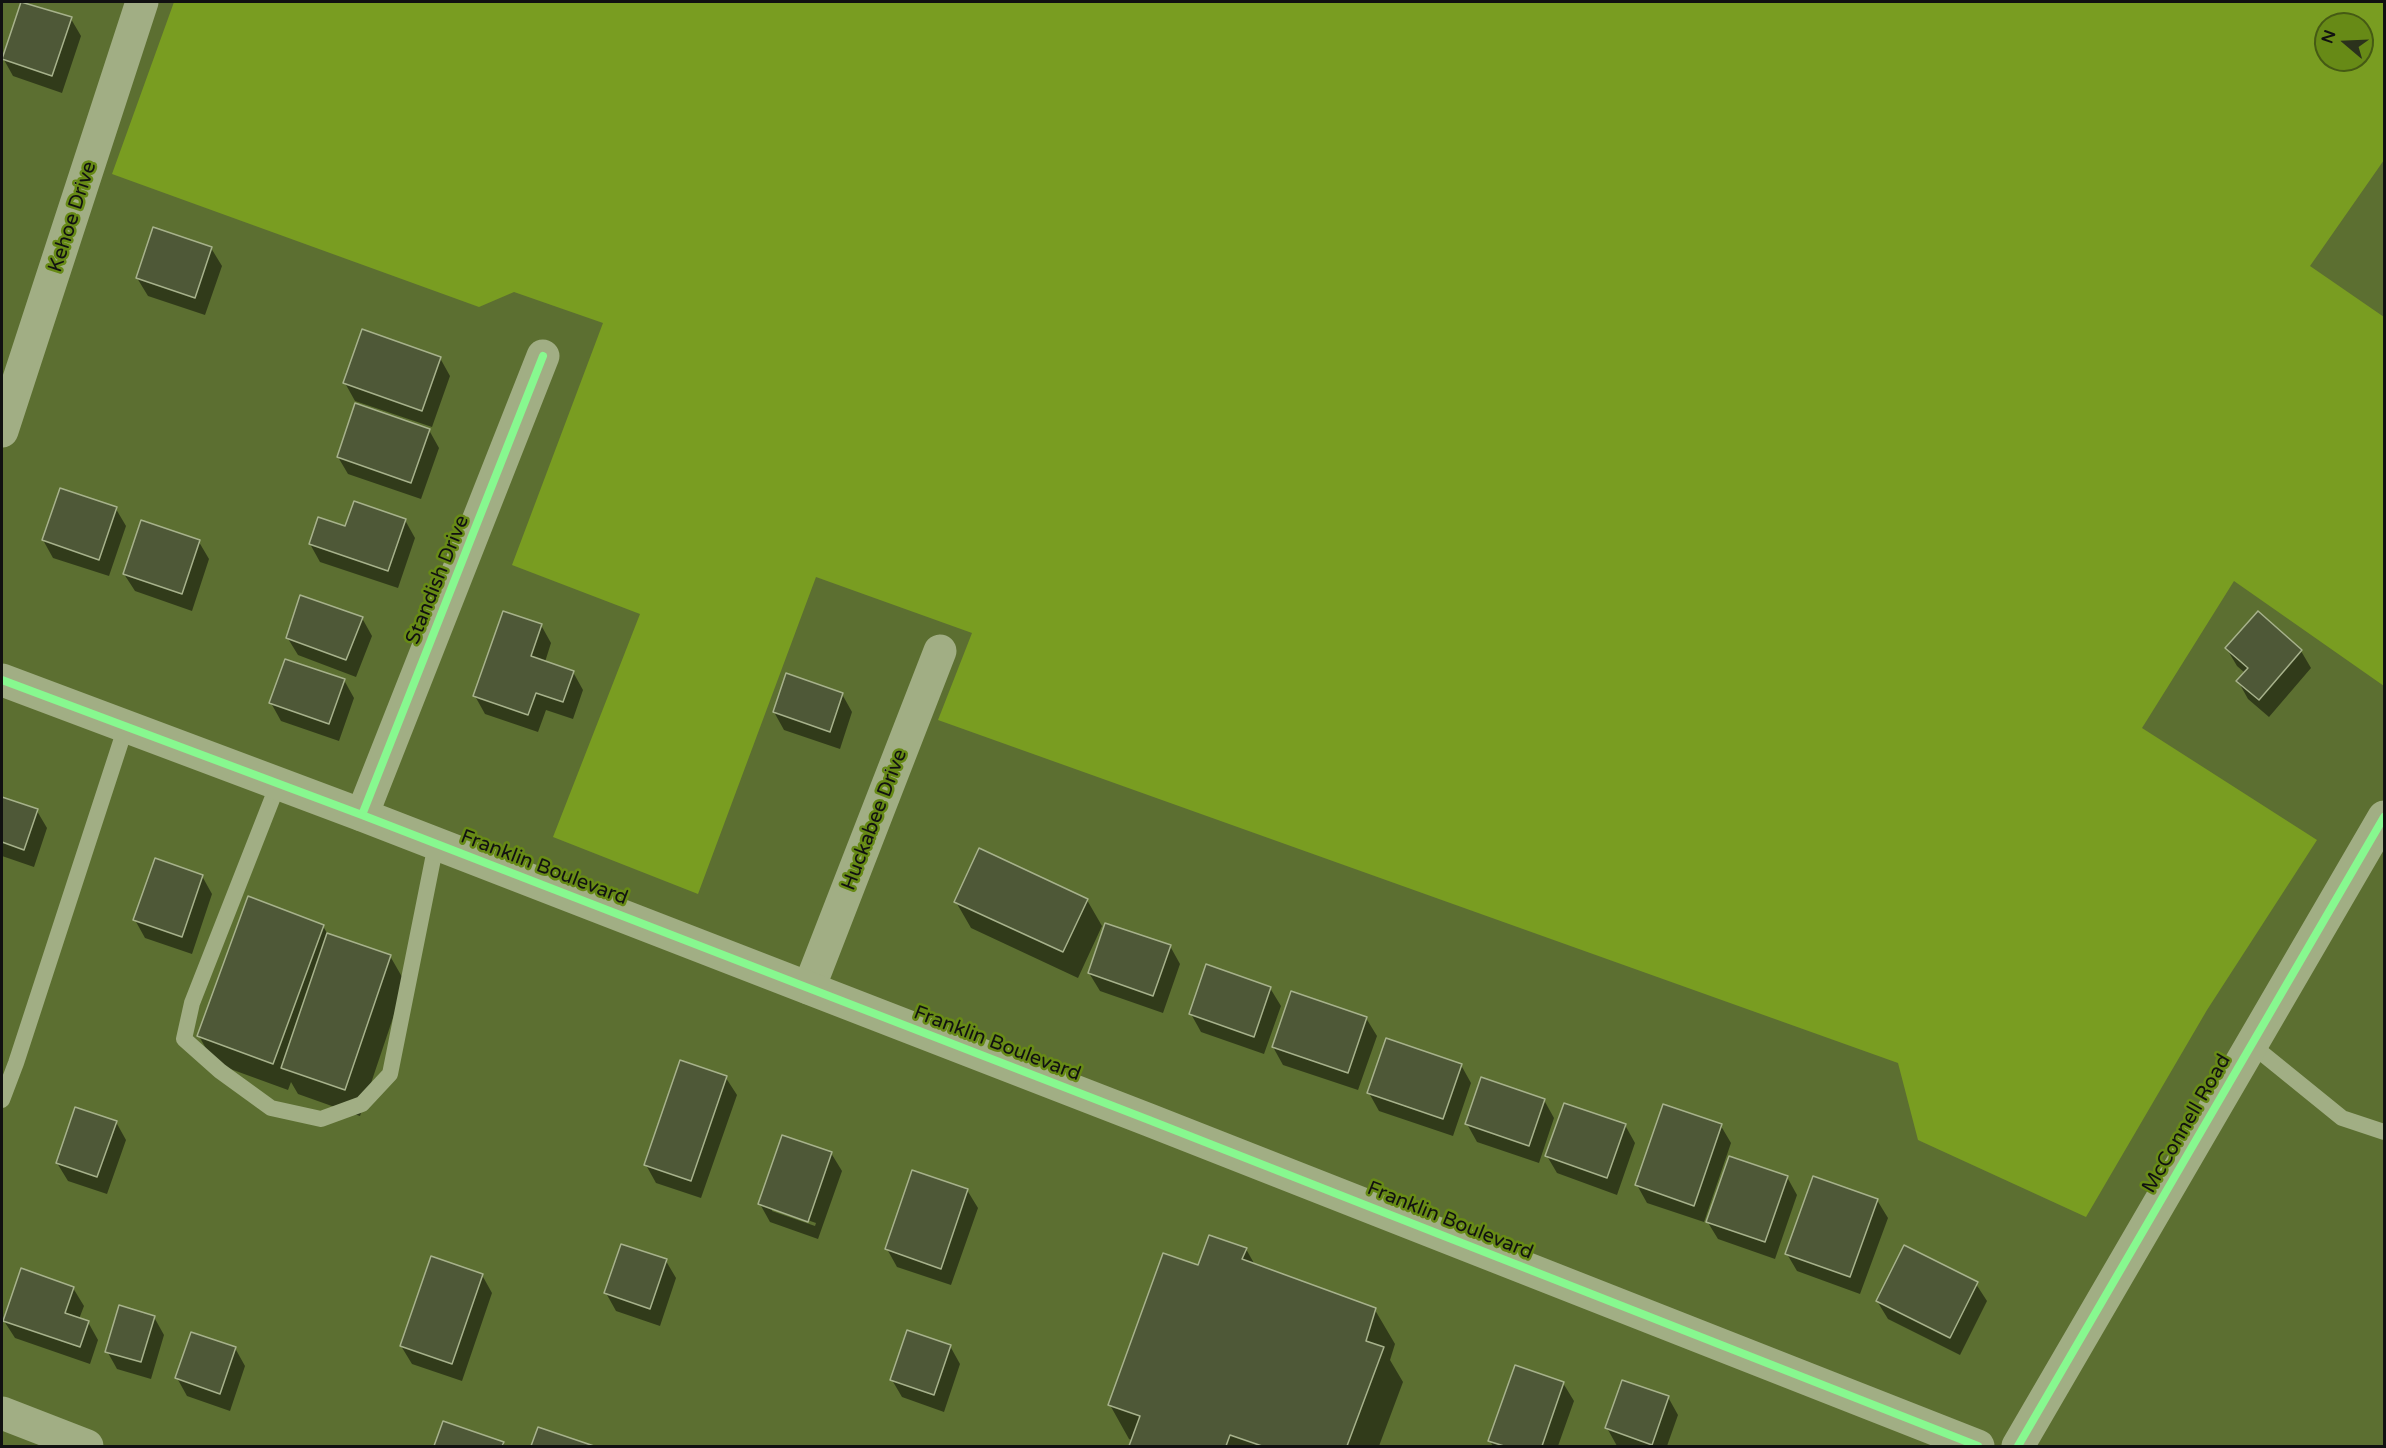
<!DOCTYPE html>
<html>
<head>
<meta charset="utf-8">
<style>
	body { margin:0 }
	#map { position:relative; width:2386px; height:1448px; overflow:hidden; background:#5c6f31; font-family:"Varela Round",sans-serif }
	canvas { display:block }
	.frame { position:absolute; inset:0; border:3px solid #111; pointer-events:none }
	.north { position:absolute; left:2314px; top:12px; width:60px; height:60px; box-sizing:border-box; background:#678a16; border:2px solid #455a14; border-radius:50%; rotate:289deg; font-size:16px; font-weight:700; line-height:24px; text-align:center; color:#111 }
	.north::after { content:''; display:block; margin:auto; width:21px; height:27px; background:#2b321c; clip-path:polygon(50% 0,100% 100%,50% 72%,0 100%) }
</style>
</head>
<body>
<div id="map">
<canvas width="2386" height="1448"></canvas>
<div class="frame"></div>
<div class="north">N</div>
</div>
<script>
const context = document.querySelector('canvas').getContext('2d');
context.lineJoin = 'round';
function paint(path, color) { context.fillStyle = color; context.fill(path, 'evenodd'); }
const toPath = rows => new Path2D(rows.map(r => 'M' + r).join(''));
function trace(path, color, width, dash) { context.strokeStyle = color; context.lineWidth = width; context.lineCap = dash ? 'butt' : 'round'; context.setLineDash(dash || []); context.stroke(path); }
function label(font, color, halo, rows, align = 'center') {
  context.font = font + ' "Varela Round",sans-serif'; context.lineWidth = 5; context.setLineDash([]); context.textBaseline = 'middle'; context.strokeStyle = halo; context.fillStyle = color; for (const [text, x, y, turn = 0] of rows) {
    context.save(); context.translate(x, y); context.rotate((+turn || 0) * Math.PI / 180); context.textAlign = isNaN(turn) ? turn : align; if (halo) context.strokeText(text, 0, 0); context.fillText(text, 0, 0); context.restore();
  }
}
const green = toPath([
	[174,2,2384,2,2384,160,2310,266,2384,317,2384,686,2234,581,2142,728,2317,840,2207,1010,2086,1217,1918,1140,1898,1063,938,720,972,633,816,577,698,894,553,837,640,614,512,565,603,323,514,292,479,307,112,174],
	[2326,24,2362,24,2362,60,2326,60]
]);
const shadow = toPath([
	[23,2,71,19,81,36,62,93,13,76,3,58],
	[211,248,222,266,205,315,148,296,137,278],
	[440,358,450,376,432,427,355,401,345,383],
	[429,430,439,448,421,499,348,474,338,457],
	[116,509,126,526,109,576,53,558,43,540],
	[405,520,415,538,398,588,320,562,310,544,346,528],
	[199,542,209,559,192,611,135,591,124,574],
	[362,618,372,636,356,677,298,655,287,637],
	[541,625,551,643,545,662,573,672,583,690,573,719,546,710,538,732,485,714,475,696],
	[2227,649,2301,651,2311,668,2269,717,2248,699,2238,681,2245,673,2237,666],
	[344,680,354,698,339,741,281,721,271,703],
	[842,694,852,712,840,749,784,730,774,712],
	[2,799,37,811,47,828,34,867,2,856],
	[202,876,212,894,192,954,145,938,135,920],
	[1087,900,1102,926,1078,978,971,928,956,902],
	[323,926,328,935,390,956,405,982,360,1116,298,1094,291,1082,288,1090,214,1063,199,1036],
	[1170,946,1180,964,1163,1013,1100,991,1089,973],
	[1270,988,1281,1006,1264,1054,1201,1032,1191,1014],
	[1366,1018,1377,1036,1358,1090,1283,1065,1273,1047],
	[1461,1065,1471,1083,1453,1136,1379,1111,1369,1093],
	[726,1078,737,1095,701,1198,656,1183,646,1165],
	[1544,1100,1554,1118,1539,1163,1477,1142,1467,1124],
	[116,1122,126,1140,107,1194,68,1181,57,1163],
	[1625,1125,1635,1143,1617,1195,1557,1173,1547,1156],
	[1721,1126,1731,1143,1704,1222,1647,1203,1637,1185],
	[831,1153,842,1171,818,1239,770,1222,760,1204],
	[772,1208,816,1223,815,1226,772,1211],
	[1787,1177,1797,1195,1775,1259,1718,1239,1707,1221],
	[967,1190,978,1208,951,1285,897,1267,887,1249],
	[1877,1200,1888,1218,1860,1294,1797,1271,1787,1254],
	[1246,1249,1255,1265,1375,1310,1395,1344,1390,1360,1403,1382,1379,1446,1131,1446,1133,1441,1129,1439,1110,1405,1199,1267],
	[666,1261,676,1278,660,1326,616,1311,606,1293],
	[482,1275,492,1293,462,1381,412,1364,401,1346],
	[1976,1284,1987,1301,1960,1355,1888,1319,1877,1301],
	[73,1288,84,1306,79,1319,88,1322,98,1340,90,1364,15,1338,4,1321],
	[154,1317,164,1335,151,1379,117,1369,107,1351],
	[950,1346,960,1364,944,1412,902,1397,892,1380],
	[235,1348,245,1366,230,1411,187,1396,177,1378],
	[1563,1383,1574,1401,1558,1446,1493,1446,1490,1441],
	[1668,1397,1678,1415,1667,1446,1617,1446,1607,1428],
	[444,1423,503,1443,505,1446,435,1446],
	[539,1429,590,1446,533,1446]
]);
const building = toPath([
	[21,2,72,17,52,76,2,59,21,2],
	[153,227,212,247,195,298,136,278,153,227],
	[362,329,441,357,422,411,343,383,362,329],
	[355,403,430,429,411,483,337,457,355,403],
	[60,488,117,507,99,560,42,540,60,488],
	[354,501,406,519,388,571,309,544,318,517,345,526,354,501],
	[141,520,200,540,182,594,123,574,141,520],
	[300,595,363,617,346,660,286,638,300,595],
	[503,611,542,624,531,656,574,671,563,702,536,693,528,715,473,696,503,611],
	[2258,611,2302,650,2259,700,2236,681,2248,668,2225,648,2258,611],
	[285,659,345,679,329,724,269,703,285,659],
	[786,673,843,693,830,732,773,712,786,673],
	[2,797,38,809,24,850,2,842,2,797],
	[979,848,1088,899,1063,952,954,902,979,848],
	[155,858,203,875,182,937,133,920,155,858],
	[248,896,324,925,273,1064,197,1036,248,896],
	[1105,923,1171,945,1153,996,1088,973,1105,923],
	[327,933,391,955,345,1090,281,1068,327,933],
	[1206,964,1271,987,1254,1037,1189,1014,1206,964],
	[1291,991,1367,1017,1348,1073,1272,1047,1291,991],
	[1386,1038,1462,1064,1443,1119,1367,1093,1386,1038],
	[680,1060,727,1076,691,1181,644,1165,680,1060],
	[1481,1077,1545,1099,1529,1146,1465,1124,1481,1077],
	[1564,1103,1626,1124,1607,1178,1545,1156,1564,1103],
	[1663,1104,1722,1124,1694,1206,1635,1185,1663,1104],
	[75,1107,117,1121,97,1177,56,1163,75,1107],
	[782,1135,832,1152,808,1222,758,1204,782,1135],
	[1729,1156,1788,1176,1765,1242,1706,1222,1729,1156],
	[912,1170,968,1189,941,1269,885,1249,912,1170],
	[1813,1176,1878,1199,1850,1277,1785,1254,1813,1176],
	[1209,1235,1247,1248,1242,1259,1376,1308,1366,1341,1384,1347,1347,1446,1262,1446,1230,1435,1226,1446,1129,1446,1140,1416,1108,1405,1163,1253,1198,1265,1209,1235],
	[621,1244,667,1259,650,1309,604,1293,621,1244],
	[1904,1245,1978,1282,1950,1338,1876,1301,1904,1245],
	[431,1256,483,1274,452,1364,400,1346,431,1256],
	[21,1268,74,1287,65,1313,89,1321,80,1347,3,1321,21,1268],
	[119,1305,155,1316,141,1362,105,1352,119,1305],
	[907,1330,951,1345,934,1395,890,1380,907,1330],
	[191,1332,236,1347,220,1394,175,1378,191,1332],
	[1515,1365,1564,1382,1542,1446,1504,1446,1488,1441,1515,1365],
	[1622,1380,1669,1396,1652,1445,1605,1428,1622,1380],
	[443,1421,504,1442,502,1446,434,1446,443,1421],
	[538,1427,594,1446,531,1446,538,1427]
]);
const service = toPath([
	[278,784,192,1003,184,1039,220,1071,271,1108,321,1119,362,1104,390,1074,436,844],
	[2252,1045,2342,1118,2384,1132],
	[2,1100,16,1063,126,726]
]);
const minor = toPath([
	[2,431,142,2],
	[362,815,543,356],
	[809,988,940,651],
	[2,1413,87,1446]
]);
const tertiary = toPath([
	[2,680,362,815,1149,1120,1978,1446],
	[2018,1446,2384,817]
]);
const cycleway = toPath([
	[2,680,362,815,1149,1120,1978,1446],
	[362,815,543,356],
	[2018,1446,2384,817]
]);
const streetNames = [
	["Kehoe Drive",73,217,-72],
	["Standish Drive",438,580,-68],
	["Huckabee Drive",875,820,-69],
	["Franklin Boulevard",544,868,21],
	["Franklin Boulevard",997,1044,21],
	["McConnell Road",2187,1124,-60],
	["Franklin Boulevard",1450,1221,22]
];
paint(green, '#799d21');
paint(shadow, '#0007');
paint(building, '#4e5837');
trace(building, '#a7b28c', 1.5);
trace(service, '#a1ae84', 16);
trace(minor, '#a1ae84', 33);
trace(tertiary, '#a1ae84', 33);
trace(cycleway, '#87f88f', 8);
label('20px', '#111', '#678a16', streetNames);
</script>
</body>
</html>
